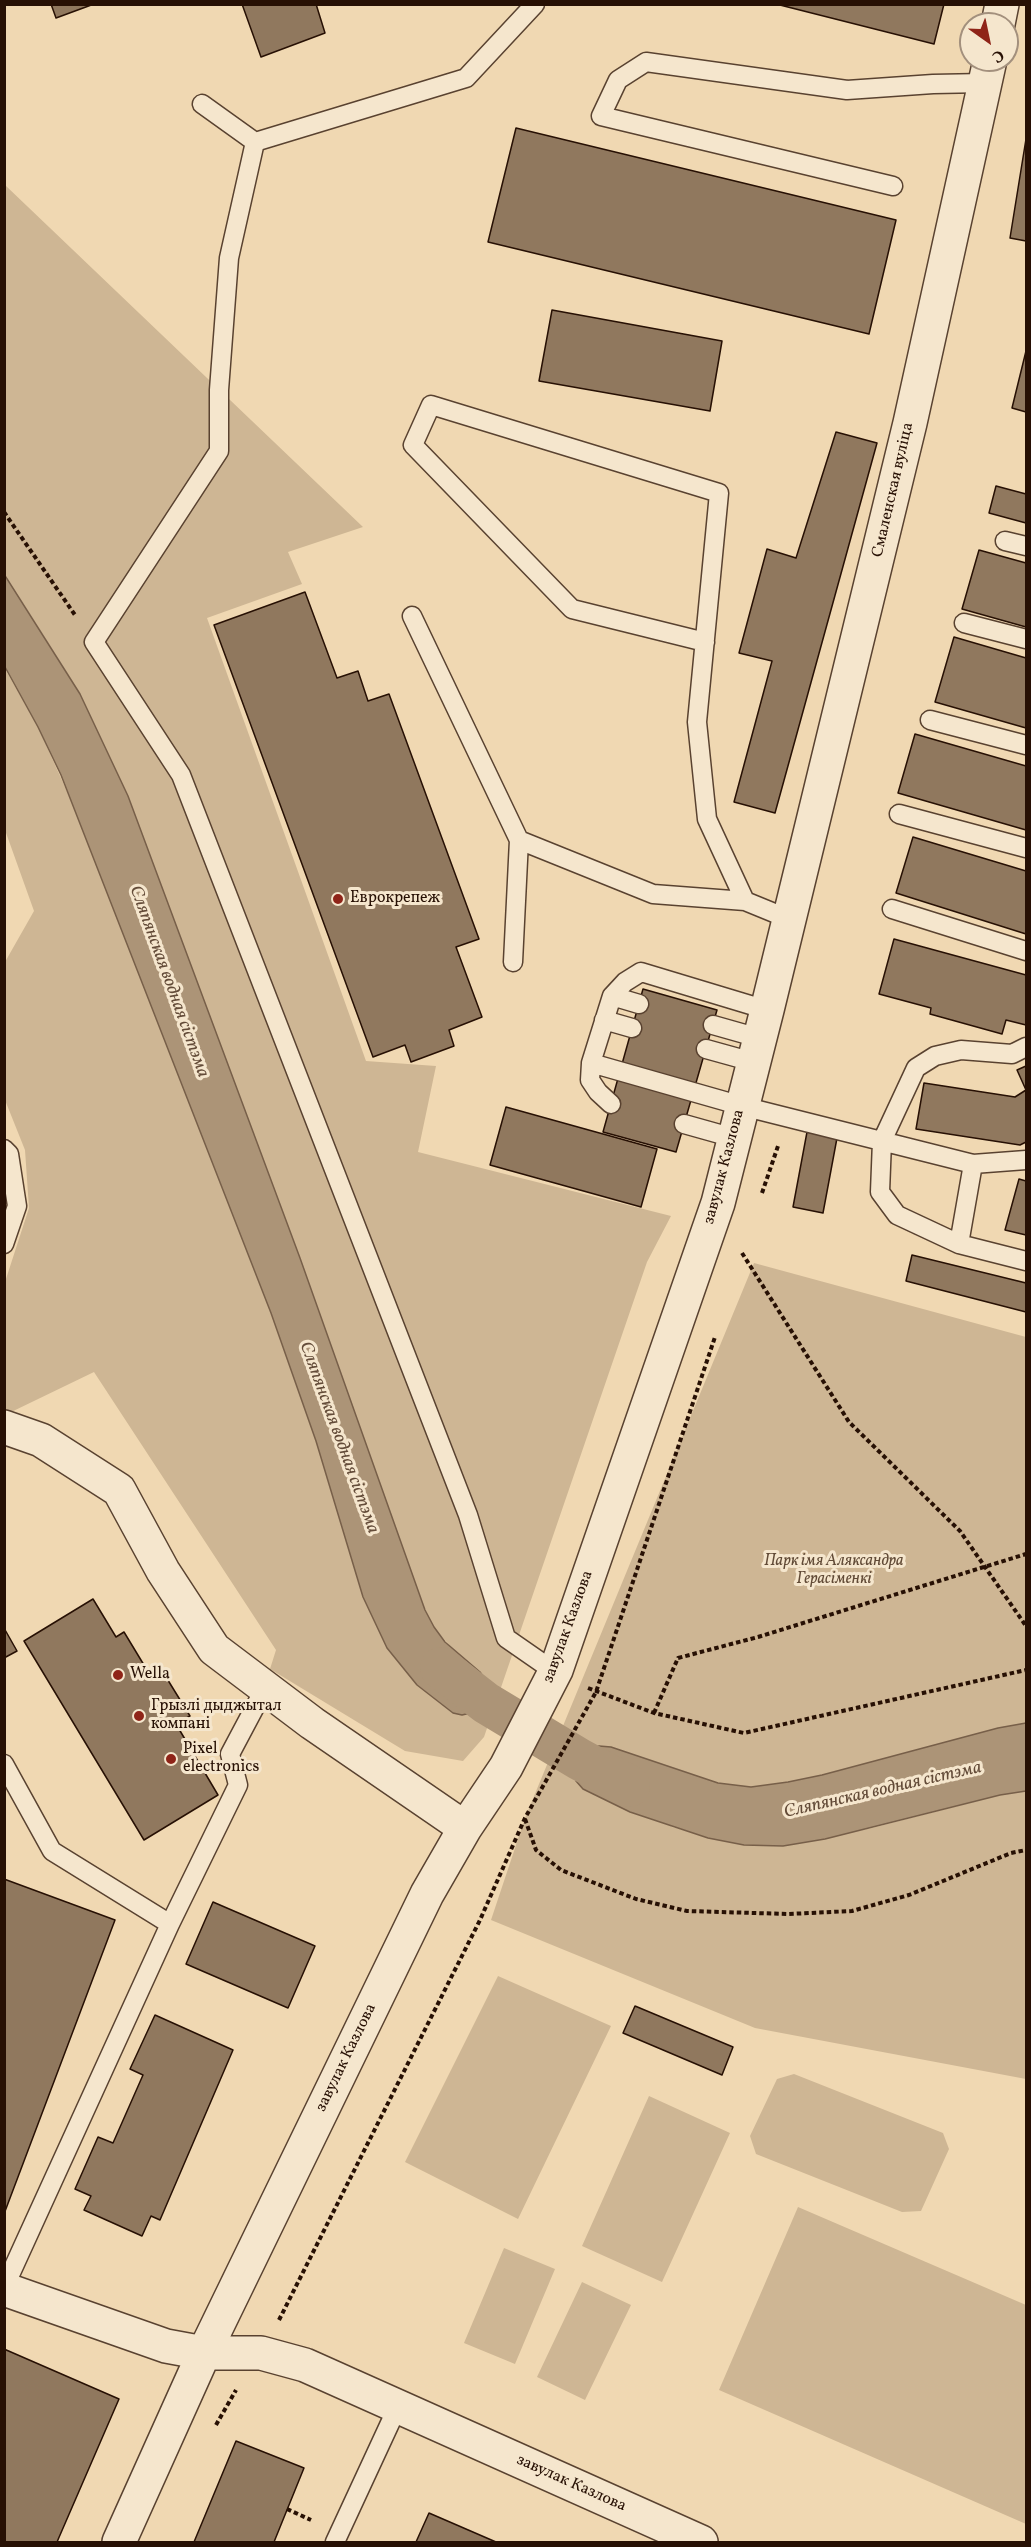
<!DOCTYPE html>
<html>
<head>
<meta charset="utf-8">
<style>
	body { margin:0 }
	#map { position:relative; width:1031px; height:2547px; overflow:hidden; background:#f0d8b2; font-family:Vollkorn,serif }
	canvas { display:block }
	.frame { position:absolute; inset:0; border:6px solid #271004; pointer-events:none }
	.north { position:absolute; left:959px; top:12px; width:60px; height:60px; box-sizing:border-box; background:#f5e6cd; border:2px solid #a3907d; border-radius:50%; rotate:147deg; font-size:16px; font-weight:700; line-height:24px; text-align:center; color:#271004 }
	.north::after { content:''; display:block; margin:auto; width:21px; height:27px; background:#8f2418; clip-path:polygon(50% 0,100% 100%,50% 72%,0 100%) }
</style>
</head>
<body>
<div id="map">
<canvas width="1031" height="2547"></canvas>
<div class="frame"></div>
<div class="north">С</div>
</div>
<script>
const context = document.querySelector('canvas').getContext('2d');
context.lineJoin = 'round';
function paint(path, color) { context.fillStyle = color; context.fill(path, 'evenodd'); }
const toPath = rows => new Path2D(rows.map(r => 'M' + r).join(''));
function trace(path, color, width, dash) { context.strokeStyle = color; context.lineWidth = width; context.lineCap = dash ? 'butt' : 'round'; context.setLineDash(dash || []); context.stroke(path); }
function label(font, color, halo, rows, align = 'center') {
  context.font = font + ' Vollkorn,serif'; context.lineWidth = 6; context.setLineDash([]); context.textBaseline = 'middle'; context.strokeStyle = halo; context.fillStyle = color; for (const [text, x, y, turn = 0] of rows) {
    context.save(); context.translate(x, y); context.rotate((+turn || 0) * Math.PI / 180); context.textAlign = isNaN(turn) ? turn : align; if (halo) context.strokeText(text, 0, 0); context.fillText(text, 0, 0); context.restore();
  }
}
const green = toPath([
	[5,185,363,527,288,552,302,584,207,618,366,1061,436,1066,418,1152,671,1216,647,1262,484,1737,463,1761,405,1751,270,1669,276,1650,94,1372,5,1415,5,1282,29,1208,25,1150,5,1100,5,962,34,911,5,830,4,667,38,727,83,827,271,1313,316,1441,353,1562,387,1648,417,1685,453,1713,470,1714,460,1657,433,1627,417,1591,127,796,80,694,5,574],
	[754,1263,1026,1337,1026,1723,998,1728,822,1775,788,1782,751,1787,718,1783,625,1752,599,1746,672,1827,744,1845,783,1846,872,1828,1000,1795,1026,1791,1026,2079,755,2028,491,1920,525,1818],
	[498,1976,611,2026,518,2219,405,2162],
	[794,2074,943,2133,949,2149,921,2211,902,2212,756,2154,750,2136,777,2079],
	[649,2096,730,2133,662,2282,582,2246],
	[798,2207,1026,2305,1026,2524,719,2390],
	[504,2248,555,2269,515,2364,464,2343],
	[582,2282,631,2305,585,2400,537,2377]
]);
const water = toPath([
	[4,574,80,694,128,796,300,1258,425,1610,434,1627,445,1642,480,1672,490,1687,490,1695,479,1711,462,1715,453,1713,417,1685,387,1648,363,1597,316,1441,271,1313,61,775,38,727,5,667,4,574],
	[1026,1723,1026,1791,1000,1795,825,1839,783,1846,744,1845,708,1838,630,1812,583,1789,576,1781,573,1771,587,1750,599,1746,611,1747,718,1783,751,1787,788,1782,822,1775,998,1728,1026,1723]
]);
const canal = toPath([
	[441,1668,486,1703,579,1759,629,1786]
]);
const building = toPath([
	[51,4,94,4,56,18,51,4],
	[242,4,316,4,325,33,261,57,242,4],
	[776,4,944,4,934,44,776,4],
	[516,128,896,220,869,334,488,242,516,128],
	[1026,139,1026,241,1010,238,1026,139],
	[552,310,722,341,710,411,539,381,552,310],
	[1026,351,1026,412,1012,408,1026,351],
	[836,432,877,443,775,813,734,802,772,661,739,653,767,549,796,558,836,432],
	[996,486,1026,494,1026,523,989,513,996,486],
	[979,550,1026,563,1026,627,962,609,979,550],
	[305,592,337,678,358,671,368,701,389,694,479,939,456,947,482,1017,449,1030,454,1046,411,1062,405,1045,373,1057,214,625,305,592],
	[954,637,1026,658,1026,728,935,702,954,637],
	[915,734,1026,766,1026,830,898,793,915,734],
	[913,837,1026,871,1026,934,896,893,913,837],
	[894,939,1026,975,1026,1025,1006,1020,1002,1034,930,1014,931,1008,879,994,894,939],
	[643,989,717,1010,676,1152,603,1132,643,989],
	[1026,1066,1026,1142,1020,1145,916,1129,924,1083,1015,1097,1026,1090,1017,1070,1026,1066],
	[506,1107,657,1149,641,1207,490,1165,506,1107],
	[807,1132,837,1138,823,1213,793,1207,807,1132],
	[1019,1179,1026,1181,1026,1235,1005,1230,1019,1179],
	[912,1255,1026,1283,1026,1312,906,1281,912,1255],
	[93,1599,116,1637,124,1632,147,1670,158,1664,190,1716,176,1724,218,1795,144,1840,24,1641,93,1599],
	[4,1628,17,1651,4,1658,4,1628],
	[4,1879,115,1920,4,2214,4,1879],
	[213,1902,315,1946,288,2008,186,1964,213,1902],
	[635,2006,733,2047,722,2075,623,2033,635,2006],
	[155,2015,233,2050,160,2220,151,2216,142,2236,84,2210,91,2196,75,2189,98,2137,113,2143,143,2075,130,2069,155,2015],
	[4,2349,119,2399,57,2542,4,2542,4,2349],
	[236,2441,304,2468,274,2542,194,2542,236,2441],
	[429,2513,496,2542,416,2542,429,2513]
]);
const path = toPath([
	[4,512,75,615],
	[762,1193,778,1146],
	[742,1253,849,1422,960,1531,1026,1626],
	[588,1688,654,1713,744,1733,1026,1670],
	[654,1713,678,1658,758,1637,1026,1554],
	[525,1819,536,1850,561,1870,636,1899,687,1911,788,1914,852,1911,909,1895,1011,1853,1026,1850],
	[279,2320,480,1920,525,1818,596,1692,715,1337],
	[216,2425,236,2390],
	[287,2509,311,2520]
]);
const service = toPath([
	[202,104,255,142,466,78,535,4],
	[255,142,229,258,219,390,219,451,94,642,181,775,468,1515,506,1638,555,1672],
	[893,186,601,116,618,80,646,62,847,90,933,84,985,83],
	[1005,541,1026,546],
	[412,616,519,840,653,894,745,901],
	[964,623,1026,639],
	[705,642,572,609,413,445,431,405,719,493,697,722,707,819,745,901,789,919],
	[930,720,1026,745],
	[899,814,1026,848],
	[892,909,1026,951],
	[513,962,519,840],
	[612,996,639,1004],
	[604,1020,632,1028],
	[713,1025,759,1038],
	[706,1049,753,1062],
	[591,1063,742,1106,973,1164,1026,1160],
	[611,1104,598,1092,590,1080,591,1063,612,996,625,982,641,972,767,1010],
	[684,1124,734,1138],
	[4,1149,9,1154,17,1206,4,1244],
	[973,1164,959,1244,1026,1261],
	[959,1244,897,1215,880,1192,882,1141,916,1068,935,1056,961,1050,1012,1054,1026,1047],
	[4,1764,52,1851,170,1924],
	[4,2288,170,1924,238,1785,230,1754,265,1688],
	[335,2542,398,2406]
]);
const minor = toPath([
	[998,24,1002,4],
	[4,1427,41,1440,119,1490,163,1571,214,1649,312,1723,465,1828],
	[204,2353,261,2353,305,2365,701,2542],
	[119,2542,204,2353,427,1894,465,1828,506,1767,556,1670,718,1203,767,1010,910,423,990,60]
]);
const tertiary = toPath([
	[4,2289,166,2346,204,2353]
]);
const markers = [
	[338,899,6,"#8f2418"],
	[118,1675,6,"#8f2418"],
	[139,1716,6,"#8f2418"],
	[171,1759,6,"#8f2418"]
];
const streetNames = [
	["Смаленская вуліца",894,490,-77],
	["завулак Казлова",725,1167,-75],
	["завулак Казлова",569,1627,-70],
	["завулак Казлова",347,2058,-64],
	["завулак Казлова",571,2484,24]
];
const poiNames = [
	["Еврокрепеж",350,899],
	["Wella",130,1675],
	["Грызлі дыджытал",151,1707],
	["компані",151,1725],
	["Pixel",183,1750],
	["electronics",183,1768]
];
const parkNames = [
	["Парк імя Аляксандра",834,1562],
	["Герасіменкі",834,1580]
];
const waterNames = [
	["Сляпянская водная сістэма",168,982,70],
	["Сляпянская водная сістэма",338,1438,70],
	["Сляпянская водная сістэма",883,1791,-13]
];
paint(green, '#ceb694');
paint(water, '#ac9477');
trace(water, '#775f49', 1.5);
trace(canal, '#ac9477', 42);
paint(building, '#90785e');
trace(building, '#271004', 1.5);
trace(service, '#594230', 21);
trace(minor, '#594230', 36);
trace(tertiary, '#594230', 36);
trace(path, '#271004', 4, [4.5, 3]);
trace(service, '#f5e6cd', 18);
trace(minor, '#f5e6cd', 33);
trace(tertiary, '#f5e6cd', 33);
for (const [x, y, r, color] of markers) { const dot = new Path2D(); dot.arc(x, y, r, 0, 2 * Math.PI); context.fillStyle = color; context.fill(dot); trace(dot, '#f5e6cd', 2); }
label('16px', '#271004', '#f5e6cd', streetNames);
label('16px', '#271004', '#f5e6cd', poiNames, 'left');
label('italic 16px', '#614a36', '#f5e6cd', parkNames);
label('italic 18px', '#634b38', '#f5e6cd', waterNames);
</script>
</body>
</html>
